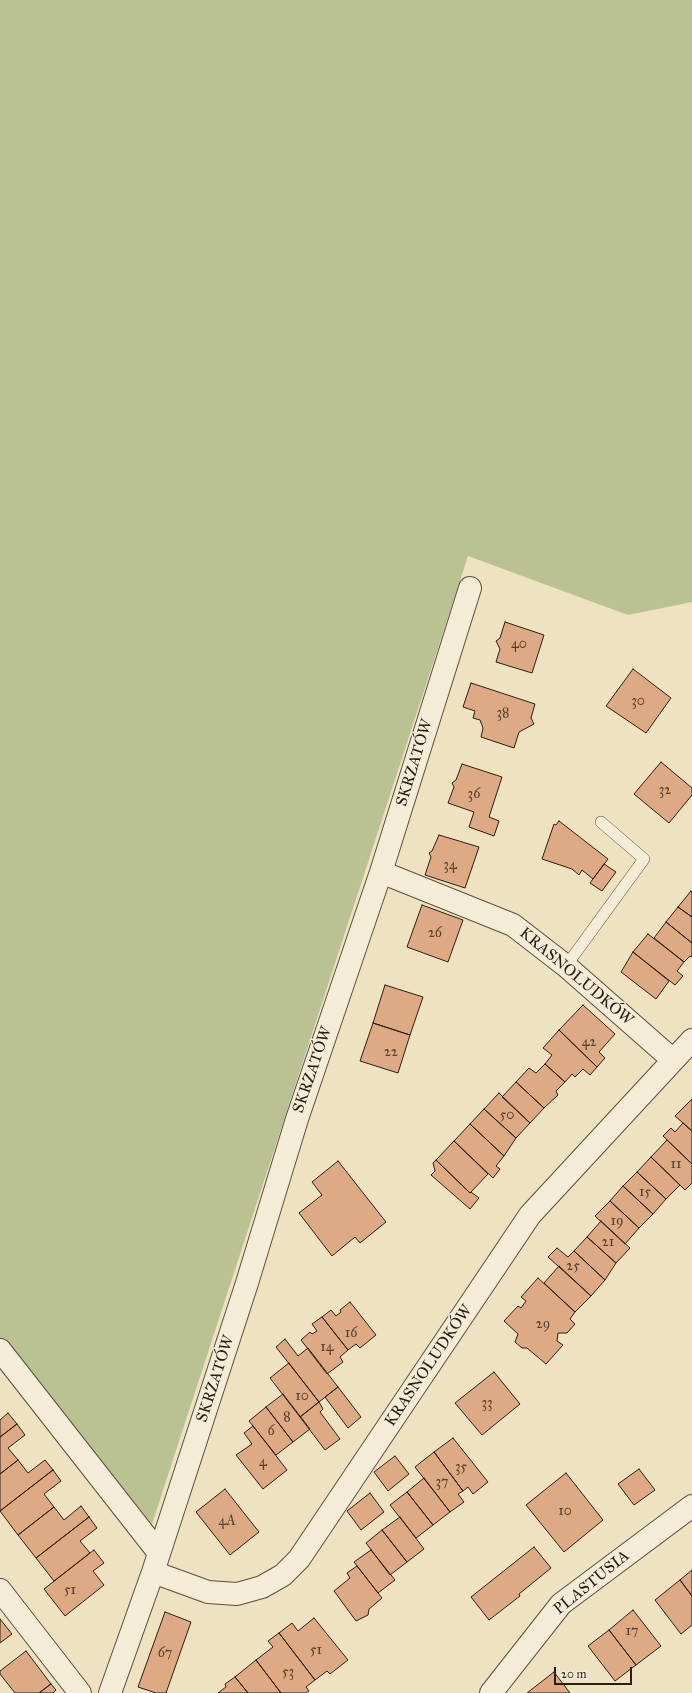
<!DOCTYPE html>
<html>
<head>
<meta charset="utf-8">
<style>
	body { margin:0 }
	#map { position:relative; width:692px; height:1693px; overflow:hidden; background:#eee2c1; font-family:"IM FELL Great Primer",serif }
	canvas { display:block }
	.scale { position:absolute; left:554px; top:1667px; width:78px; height:18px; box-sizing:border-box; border:2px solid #291d16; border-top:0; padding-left:5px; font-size:12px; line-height:14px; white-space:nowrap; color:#291d16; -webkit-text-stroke:3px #f4ecd7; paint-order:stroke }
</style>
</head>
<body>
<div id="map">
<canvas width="692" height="1693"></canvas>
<div class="scale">20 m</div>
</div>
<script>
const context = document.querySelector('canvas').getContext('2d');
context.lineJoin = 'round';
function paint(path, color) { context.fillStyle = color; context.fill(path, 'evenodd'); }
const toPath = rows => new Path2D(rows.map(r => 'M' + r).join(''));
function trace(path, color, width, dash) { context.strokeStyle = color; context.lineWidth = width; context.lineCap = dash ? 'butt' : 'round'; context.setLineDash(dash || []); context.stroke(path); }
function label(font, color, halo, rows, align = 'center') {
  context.font = font + ' "IM FELL Great Primer",serif'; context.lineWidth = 3; context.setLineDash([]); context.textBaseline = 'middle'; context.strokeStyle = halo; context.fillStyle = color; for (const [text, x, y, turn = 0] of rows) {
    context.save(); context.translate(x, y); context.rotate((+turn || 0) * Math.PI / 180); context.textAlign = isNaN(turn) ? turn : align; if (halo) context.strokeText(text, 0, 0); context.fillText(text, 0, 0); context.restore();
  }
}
const green = toPath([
	[0,0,692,0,692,602,628,615,468,556,152,1524,0,1341]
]);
const building = toPath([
	[505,622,544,635,532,673,496,662,500,649,496,641,500,638,505,622],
	[633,669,671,698,646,733,606,706,633,669],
	[471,683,535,704,531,718,534,724,519,732,514,748,481,737,483,728,480,720,473,718,475,711,463,707,471,683],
	[661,762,692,788,692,795,669,823,634,794,661,762],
	[462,764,502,777,489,817,499,821,494,836,469,827,474,812,448,803,454,787,452,783,456,780,462,764],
	[559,821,608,859,593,879,582,870,579,875,572,869,542,859,554,824,556,825,559,821],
	[439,835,479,847,465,888,425,875,431,857,429,853,432,851,439,835],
	[604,864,616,872,602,891,590,883,604,864],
	[691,891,692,892,692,917,678,907,691,891],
	[422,905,463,920,448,962,407,947,422,905],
	[678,907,692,917,692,943,666,922,678,907],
	[666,922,692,943,692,957,690,956,684,962,654,938,666,922],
	[648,934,684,962,677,971,683,976,675,985,633,952,648,934],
	[633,952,669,981,656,999,621,972,633,952],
	[385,985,423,997,410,1035,373,1023,385,985],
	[583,1005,615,1034,599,1052,605,1058,597,1067,559,1030,583,1005],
	[373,1023,410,1035,398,1073,360,1061,373,1023],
	[559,1030,597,1067,590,1075,583,1069,575,1077,572,1074,565,1082,545,1064,552,1055,543,1048,559,1030],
	[545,1064,565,1082,556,1091,558,1095,544,1108,516,1082,529,1068,536,1073,545,1064],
	[516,1082,544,1108,530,1123,502,1097,516,1082],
	[499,1093,530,1123,516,1138,484,1109,499,1093],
	[692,1099,692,1131,675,1116,692,1099],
	[484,1109,516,1138,504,1156,470,1124,484,1109],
	[683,1123,692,1131,692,1164,663,1136,671,1128,675,1132,683,1123],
	[470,1124,504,1156,496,1166,500,1169,493,1178,454,1141,470,1124],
	[667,1140,692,1164,692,1183,685,1190,651,1157,667,1140],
	[454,1141,488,1174,470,1193,436,1160,454,1141],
	[651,1157,680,1185,666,1199,637,1172,651,1157],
	[436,1160,470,1193,471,1192,479,1198,470,1209,431,1175,435,1171,433,1163,436,1160],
	[338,1161,386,1222,360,1243,355,1237,332,1256,299,1213,322,1195,312,1182,338,1161],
	[637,1172,666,1199,653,1214,623,1186,637,1172],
	[623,1186,653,1214,639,1228,610,1201,623,1186],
	[610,1201,639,1228,625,1244,595,1216,610,1201],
	[601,1221,630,1248,616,1263,587,1237,601,1221],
	[587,1237,616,1263,605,1280,574,1251,587,1237],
	[557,1248,568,1257,574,1251,605,1280,591,1296,548,1257,557,1248],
	[559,1266,591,1296,575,1312,544,1283,559,1266],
	[538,1278,575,1312,570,1319,575,1324,567,1333,558,1333,557,1341,563,1345,546,1364,527,1348,522,1348,515,1342,518,1334,504,1321,518,1306,521,1308,526,1301,521,1297,538,1278],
	[350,1302,376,1335,360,1348,356,1344,348,1350,322,1317,331,1310,336,1316,341,1312,340,1310,350,1302],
	[322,1317,348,1350,340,1357,343,1362,327,1374,301,1340,310,1332,312,1334,317,1331,312,1324,322,1317],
	[285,1339,298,1356,308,1348,338,1387,319,1402,276,1347,285,1339],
	[289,1363,319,1402,300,1417,270,1378,289,1363],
	[494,1372,520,1404,482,1435,455,1403,494,1372],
	[338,1387,361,1417,348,1428,325,1397,338,1387],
	[283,1394,310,1429,293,1442,266,1407,283,1394],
	[319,1402,323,1409,320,1412,340,1439,325,1450,300,1417,319,1402],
	[266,1407,293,1442,276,1455,249,1421,266,1407],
	[8,1413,17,1424,0,1437,0,1420,8,1413],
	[17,1424,25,1435,8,1448,18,1460,0,1474,0,1437,17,1424],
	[253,1426,287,1470,263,1489,236,1455,252,1444,244,1433,253,1426],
	[453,1438,488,1482,473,1494,468,1487,463,1491,434,1452,453,1438],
	[434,1452,463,1491,458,1494,464,1502,450,1512,415,1467,434,1452],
	[395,1456,409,1474,388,1491,374,1472,395,1456],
	[18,1460,28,1473,45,1460,53,1470,0,1511,0,1474,18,1460],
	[639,1469,655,1490,634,1505,618,1484,639,1469],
	[53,1470,61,1481,44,1494,54,1507,18,1535,0,1511,53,1470],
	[566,1473,603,1520,564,1552,526,1505,566,1473],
	[424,1478,450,1512,433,1525,407,1492,424,1478],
	[225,1489,259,1532,230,1555,196,1512,225,1489],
	[407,1492,433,1525,416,1538,390,1505,407,1492],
	[370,1493,384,1512,361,1530,347,1511,370,1493],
	[81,1506,89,1517,36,1558,18,1535,54,1507,64,1520,81,1506],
	[89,1517,97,1528,80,1541,90,1553,54,1581,36,1558,89,1517],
	[400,1517,424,1549,407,1562,382,1530,400,1517],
	[382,1530,407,1562,390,1575,366,1543,382,1530],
	[534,1547,551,1568,519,1594,520,1596,489,1620,471,1597,534,1547],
	[94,1550,104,1563,93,1571,104,1585,65,1616,44,1589,94,1550],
	[371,1550,395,1580,378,1593,354,1562,371,1550],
	[357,1566,382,1598,369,1609,368,1615,356,1621,334,1591,350,1578,347,1573,357,1566],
	[692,1570,692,1596,680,1580,692,1570],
	[680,1580,692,1596,692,1625,681,1634,655,1600,680,1580],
	[633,1610,661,1646,636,1665,609,1630,633,1610],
	[165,1612,191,1622,166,1693,156,1693,138,1687,165,1612],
	[314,1618,348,1660,330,1674,327,1671,315,1680,279,1633,292,1623,298,1631,314,1618],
	[0,1619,12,1634,0,1643,0,1619],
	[609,1630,636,1665,615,1681,588,1646,609,1630],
	[279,1633,315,1680,306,1687,309,1691,306,1693,281,1693,256,1660,273,1647,268,1641,279,1633],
	[26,1651,51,1684,39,1693,15,1693,0,1674,0,1671,26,1651],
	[256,1660,281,1693,248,1693,235,1677,256,1660],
	[554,1672,570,1693,527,1693,554,1672],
	[235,1677,248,1693,218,1693,226,1687,225,1684,235,1677],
	[51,1684,56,1690,53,1693,39,1693,51,1684]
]);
const service = toPath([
	[566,966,644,859,601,822]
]);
const minor = toPath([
	[381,872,513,925,566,966,673,1060],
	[0,1350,159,1553],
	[153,1572,208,1592,237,1594,262,1587,283,1575,299,1559,530,1215,692,1040],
	[0,1590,80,1693],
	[110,1693,153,1572,247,1283,297,1119,381,872,470,588],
	[491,1693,561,1604,692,1506]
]);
const numberNames = [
	["40",519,645],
	["30",638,702],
	["38",503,714],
	["32",665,791],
	["36",474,795],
	["34",450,866],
	["26",435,934],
	["42",589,1043],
	["22",391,1053],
	["50",507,1116],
	["11",676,1165],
	["15",645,1193],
	["19",617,1222],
	["21",608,1243],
	["25",573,1267],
	["29",543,1325],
	["16",351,1334],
	["14",327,1348],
	["10",302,1397],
	["33",487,1404],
	["8",287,1418],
	["6",271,1432],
	["4",263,1463],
	["35",461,1468],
	["37",442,1483],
	["10",565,1512],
	["4A",227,1522],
	["51",70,1591],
	["17",632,1632],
	["51",316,1651],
	["67",165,1654],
	["53",288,1673]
];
const streetNames = [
	["SKRZATÓW",415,763,-73],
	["KRASNOLUDKÓW",576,977,40],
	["SKRZATÓW",313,1070,-71],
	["KRASNOLUDKÓW",429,1366,-56],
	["SKRZATÓW",216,1379,-72],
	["PLASTUSIA",592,1583,-39]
];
paint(green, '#bbc291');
paint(building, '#deaa83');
trace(building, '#291d16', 1);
trace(service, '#5a4e41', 12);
trace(minor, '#5a4e41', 24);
trace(service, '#f4ecd7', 11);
trace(minor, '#f4ecd7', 22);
label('14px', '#564031', null, numberNames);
label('16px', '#291d16', '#f4ecd7', streetNames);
</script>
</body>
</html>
